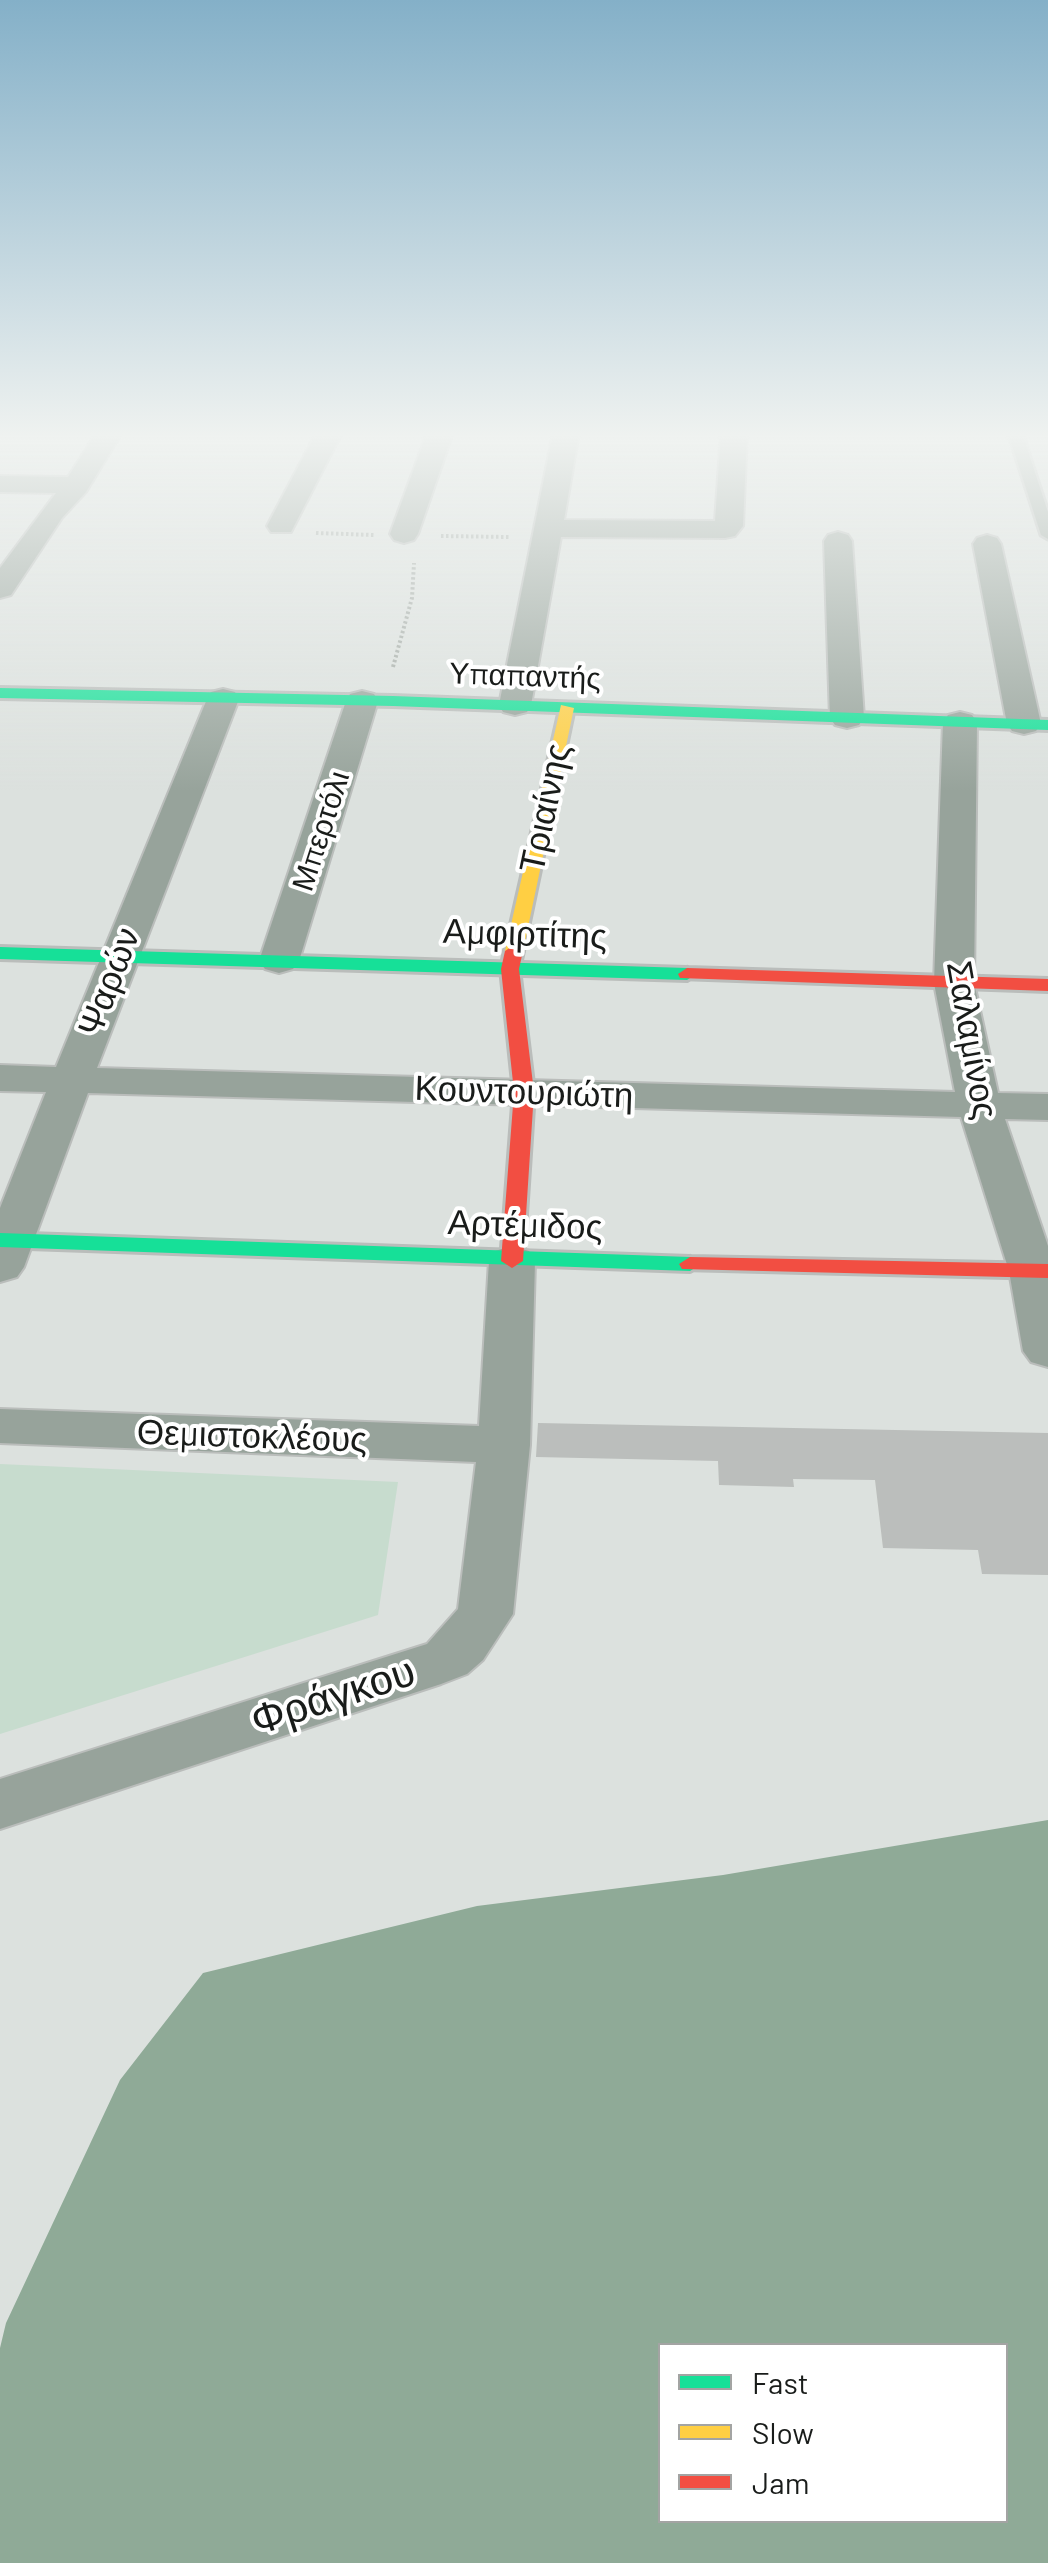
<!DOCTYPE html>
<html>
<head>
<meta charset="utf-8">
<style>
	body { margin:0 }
	#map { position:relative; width:1048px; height:2563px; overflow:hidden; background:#dce1de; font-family:Barlow,sans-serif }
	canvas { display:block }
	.legend { position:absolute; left:658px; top:2343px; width:350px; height:180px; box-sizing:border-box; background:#fff; border:2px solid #a3a4a3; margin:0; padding:12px 18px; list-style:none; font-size:30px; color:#191c1a }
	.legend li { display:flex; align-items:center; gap:20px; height:50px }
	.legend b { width:50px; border:2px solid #a3a4a3 }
</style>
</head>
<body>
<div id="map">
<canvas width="1048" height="2563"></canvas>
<ul class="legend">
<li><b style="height:12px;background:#16e098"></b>Fast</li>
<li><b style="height:12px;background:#ffcf43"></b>Slow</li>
<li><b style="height:12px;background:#f24e42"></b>Jam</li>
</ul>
</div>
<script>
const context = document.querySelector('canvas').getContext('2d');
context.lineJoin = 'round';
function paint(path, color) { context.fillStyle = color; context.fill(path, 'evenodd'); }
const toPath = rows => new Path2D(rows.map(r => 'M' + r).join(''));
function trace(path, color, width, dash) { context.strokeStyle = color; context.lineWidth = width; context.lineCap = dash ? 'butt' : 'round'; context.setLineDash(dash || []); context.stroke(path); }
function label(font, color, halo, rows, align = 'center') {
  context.font = font + ' Barlow,sans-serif'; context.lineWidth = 8; context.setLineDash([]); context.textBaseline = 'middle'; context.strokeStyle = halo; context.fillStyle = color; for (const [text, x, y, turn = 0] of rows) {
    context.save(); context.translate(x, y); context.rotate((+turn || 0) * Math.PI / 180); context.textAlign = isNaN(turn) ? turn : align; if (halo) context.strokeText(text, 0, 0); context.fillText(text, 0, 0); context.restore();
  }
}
const green = toPath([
	[0,1464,398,1482,378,1615,0,1734]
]);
const water = toPath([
	[1048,1820,1048,2563,0,2563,0,2348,6,2323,120,2080,203,1973,477,1906,723,1875],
	[660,2346,1006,2346,1006,2520,660,2520]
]);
const building = toPath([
	[538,1423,1048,1433,1048,1575,982,1574,978,1550,883,1548,875,1480,793,1479,794,1487,719,1485,718,1461,536,1457]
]);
const path = toPath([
	[316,533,374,535],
	[441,536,509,537],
	[393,667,412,598,414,563]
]);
const lane = toPath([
	[1008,433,1022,433,1048,512,1048,539,1041,535,1008,433]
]);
const street = toPath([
	[96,433,122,433,86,492,62,518,11,595,0,598,0,568,56,493,0,492,0,476,68,477,96,433],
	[316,433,342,433,291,532,271,532,267,526,316,433],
	[427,433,453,433,418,534,414,540,404,543,394,540,390,534,427,433],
	[553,433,579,433,564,520,715,521,721,433,747,433,743,526,735,536,725,538,561,537,531,705,527,712,515,715,503,712,499,705,553,433],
	[838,532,848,535,852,541,864,718,859,725,847,728,835,725,830,718,824,541,828,535,838,532],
	[987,535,997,538,1001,544,1041,724,1036,731,1024,734,1012,731,1007,724,973,544,977,538,987,535],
	[223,689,235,692,239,699,97,1068,955,1092,934,983,943,722,948,715,960,712,972,715,977,722,974,983,998,1093,1048,1094,1048,1120,1005,1119,1048,1246,1048,1367,1031,1362,1023,1351,1009,1271,961,1117,88,1093,24,1267,17,1277,0,1282,0,1208,46,1092,0,1091,0,1065,56,1067,207,699,211,692,223,689],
	[362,691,374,694,378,701,299,961,293,969,279,973,265,969,259,961,346,701,350,694,362,691],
	[512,1246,529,1251,535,1261,530,1445,513,1614,483,1660,467,1674,441,1684,0,1829,0,1779,427,1644,458,1609,476,1462,0,1443,0,1409,479,1426,489,1261,495,1251,512,1246]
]);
const fast = toPath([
	[0,688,393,696,1048,720,1048,730,393,706,0,698,0,688],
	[0,947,687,968,696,974,687,980,0,959,0,947],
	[0,1233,690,1257,701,1264,690,1271,0,1247,0,1233]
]);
const slow = toPath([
	[561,705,574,708,523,951,514,957,505,951,561,705]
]);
const jam = toPath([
	[514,945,523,951,519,969,534,1092,523,1261,512,1268,501,1261,514,1092,501,969,505,951,514,945],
	[687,968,1048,979,1048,991,680,978,678,974,687,968],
	[690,1257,1048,1264,1048,1278,682,1269,679,1264,690,1257]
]);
const farStreetnames = [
	["Υπαπαντής",525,676,2],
	["Μπερτόλι",321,831,-72]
];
const streetNames = [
	["Τριαίνης",545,808,-78],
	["Αμφιρτίτης",525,934,2],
	["Ψαρών",109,982,-69],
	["Σαλαμίνος",972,1040,80],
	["Κουντουριώτη",524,1092,2],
	["Αρτέμιδος",525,1225,2],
	["Θεμιστοκλέους",252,1436,2]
];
const nearStreetnames = [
	["Φράγκου",333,1696,-18]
];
paint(green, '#c7dcce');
paint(water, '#8faa97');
paint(building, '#bbbebc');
trace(lane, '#babdbb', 5);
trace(street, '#babdbb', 4);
trace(fast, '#babdbb', 6);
trace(slow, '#babdbb', 6);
trace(jam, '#babdbb', 6);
trace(path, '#a0a7a2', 4, [2.5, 2.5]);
paint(lane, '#97a39b');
paint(street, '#97a39b');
paint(fast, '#16e098');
paint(slow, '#ffcf43');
paint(jam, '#f24e42');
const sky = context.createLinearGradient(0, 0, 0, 792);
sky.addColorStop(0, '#84b0c8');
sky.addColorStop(0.55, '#eff2f0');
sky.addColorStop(1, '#eff2f000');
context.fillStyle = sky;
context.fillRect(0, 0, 1048, 792);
label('30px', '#191c1a', '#fff', farStreetnames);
label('35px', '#191c1a', '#fff', streetNames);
label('42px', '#191c1a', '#fff', nearStreetnames);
</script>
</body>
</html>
